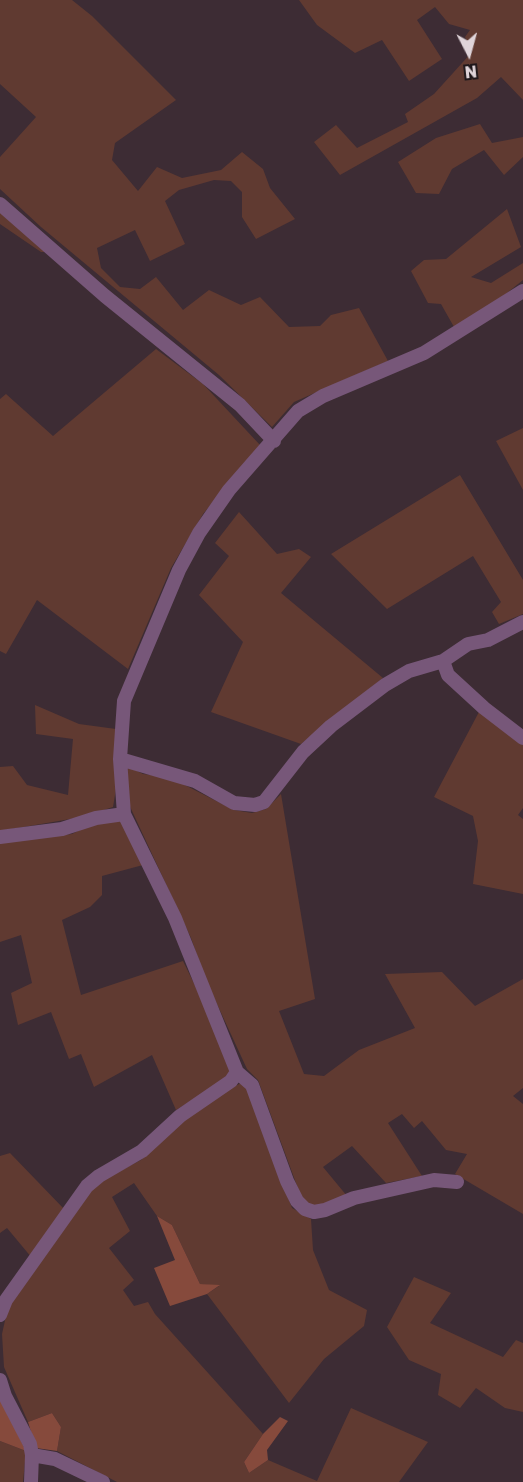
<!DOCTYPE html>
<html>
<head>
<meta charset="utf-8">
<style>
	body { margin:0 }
	#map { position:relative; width:523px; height:1482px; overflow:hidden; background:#3d2c34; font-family:"Golos Text",sans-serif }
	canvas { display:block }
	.north { position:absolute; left:439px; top:24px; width:60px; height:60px; -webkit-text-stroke:4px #1f171a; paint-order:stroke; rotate:174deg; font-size:16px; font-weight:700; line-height:24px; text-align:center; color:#dfd4d9 }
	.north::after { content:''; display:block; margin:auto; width:21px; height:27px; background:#dfd4d9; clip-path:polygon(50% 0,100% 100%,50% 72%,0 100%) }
</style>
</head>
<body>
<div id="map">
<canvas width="523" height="1482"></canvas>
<div class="north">N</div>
</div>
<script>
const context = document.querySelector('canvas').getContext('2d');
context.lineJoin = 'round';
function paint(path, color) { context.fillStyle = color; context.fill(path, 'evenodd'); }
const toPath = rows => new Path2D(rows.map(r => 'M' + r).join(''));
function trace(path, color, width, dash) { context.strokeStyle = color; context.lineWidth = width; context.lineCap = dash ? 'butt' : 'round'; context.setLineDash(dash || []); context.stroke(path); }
const green = toPath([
	[0,0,72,0,92,16,176,100,115,143,112,160,138,191,157,167,182,178,221,170,242,152,263,169,270,188,295,219,256,239,242,217,242,192,231,181,214,180,179,190,165,201,185,244,150,261,135,230,97,248,101,268,120,287,140,289,156,277,183,310,209,290,241,305,260,297,289,327,320,326,331,315,359,308,388,361,294,402,272,427,219,375,41,227,0,189,0,157,36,117,0,84],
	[299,0,523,0,523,100,501,77,477,98,340,175,314,142,336,125,357,148,408,122,405,114,434,94,472,52,465,37,470,30,449,24,435,7,417,20,442,59,409,81,382,40,355,53,317,25],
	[480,124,492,143,523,137,523,157,504,175,484,150,452,169,439,194,416,193,398,162,436,138],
	[507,209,521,247,471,277,491,283,523,263,523,280,497,301,454,327,441,304,428,303,411,271,424,260,446,259],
	[0,212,46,252,41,252,0,224],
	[156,349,203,384,260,445,203,514,171,568,128,669,37,600,6,654,0,651,0,399,6,394,53,436],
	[523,428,523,490,496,441],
	[460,475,523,580,523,614,499,624,492,612,501,602,473,556,387,609,331,554],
	[239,512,277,554,299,549,311,557,281,593,383,678,301,744,211,712,243,642,199,595,229,556,215,543],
	[35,705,79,724,116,729,117,783,113,807,82,817,0,831,0,767,13,766,27,785,68,795,73,739,36,734],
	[480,710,523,742,523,808,518,815,523,819,523,894,473,884,478,841,473,816,434,797],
	[123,764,143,774,169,777,234,810,252,813,266,809,281,794,315,999,279,1011,304,1074,324,1076,359,1050,415,1028,385,974,442,972,475,1006,523,979,523,1088,513,1096,523,1104,523,1214,455,1174,467,1154,446,1150,422,1121,414,1128,402,1114,388,1123,422,1176,386,1183,352,1146,323,1167,347,1196,314,1207,303,1202,258,1080,247,1069,205,978,191,938,126,798],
	[121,818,143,865,102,876,102,895,90,907,62,920,81,995,183,961,214,1024,232,1070,222,1082,176,1110,152,1055,94,1087,81,1054,69,1059,51,1012,18,1025,11,993,32,983,21,935,0,942,0,843,72,834,92,824],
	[241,1083,248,1090,292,1208,311,1219,313,1250,329,1290,367,1310,364,1326,324,1359,289,1403,207,1294,219,1286,200,1284,172,1225,157,1216,134,1183,112,1197,130,1231,109,1248,134,1280,123,1290,134,1306,148,1302,155,1314,263,1434,244,1462,249,1473,268,1460,317,1481,351,1408,428,1442,399,1482,117,1482,57,1451,61,1427,52,1413,28,1422,4,1367,2,1334,8,1307,89,1193,102,1180,141,1160,174,1128,222,1093],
	[10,1153,65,1210,32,1258,7,1228,0,1233,0,1156],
	[414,1277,451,1293,430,1323,503,1357,516,1340,523,1343,523,1412,505,1408,476,1388,460,1408,438,1395,441,1374,409,1360,387,1327],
	[0,1441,26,1451,23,1482,0,1482]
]);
const forest = toPath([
	[157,1216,172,1225,200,1284,220,1285,207,1294,170,1306,154,1268,175,1260],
	[0,1397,26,1451,0,1441],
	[52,1413,61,1427,57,1451,36,1448,28,1422],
	[280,1417,288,1421,267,1450,268,1460,249,1473,244,1462,263,1434]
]);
const minor = toPath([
	[0,204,105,296,240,405,274,441],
	[443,661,448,675,484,708,523,738],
	[120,759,195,781,234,803,255,805,264,802,303,752,331,726,385,685,409,671,443,661,468,644,488,640,523,622],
	[0,837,62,829,96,818,124,814],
	[237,1072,252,1085,287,1181,297,1201,305,1209,314,1212,325,1210,354,1198,434,1180,457,1182],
	[0,1315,6,1300,87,1186,99,1176,142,1151,180,1116,231,1081,237,1072,175,918,124,814,120,759,124,701,179,570,199,533,229,490,298,411,323,396,424,353,523,291],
	[0,1380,5,1396,30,1444,32,1455,31,1482],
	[32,1455,55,1459,103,1482]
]);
paint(green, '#603a31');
paint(forest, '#864a3c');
trace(minor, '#775779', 14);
</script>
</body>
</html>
